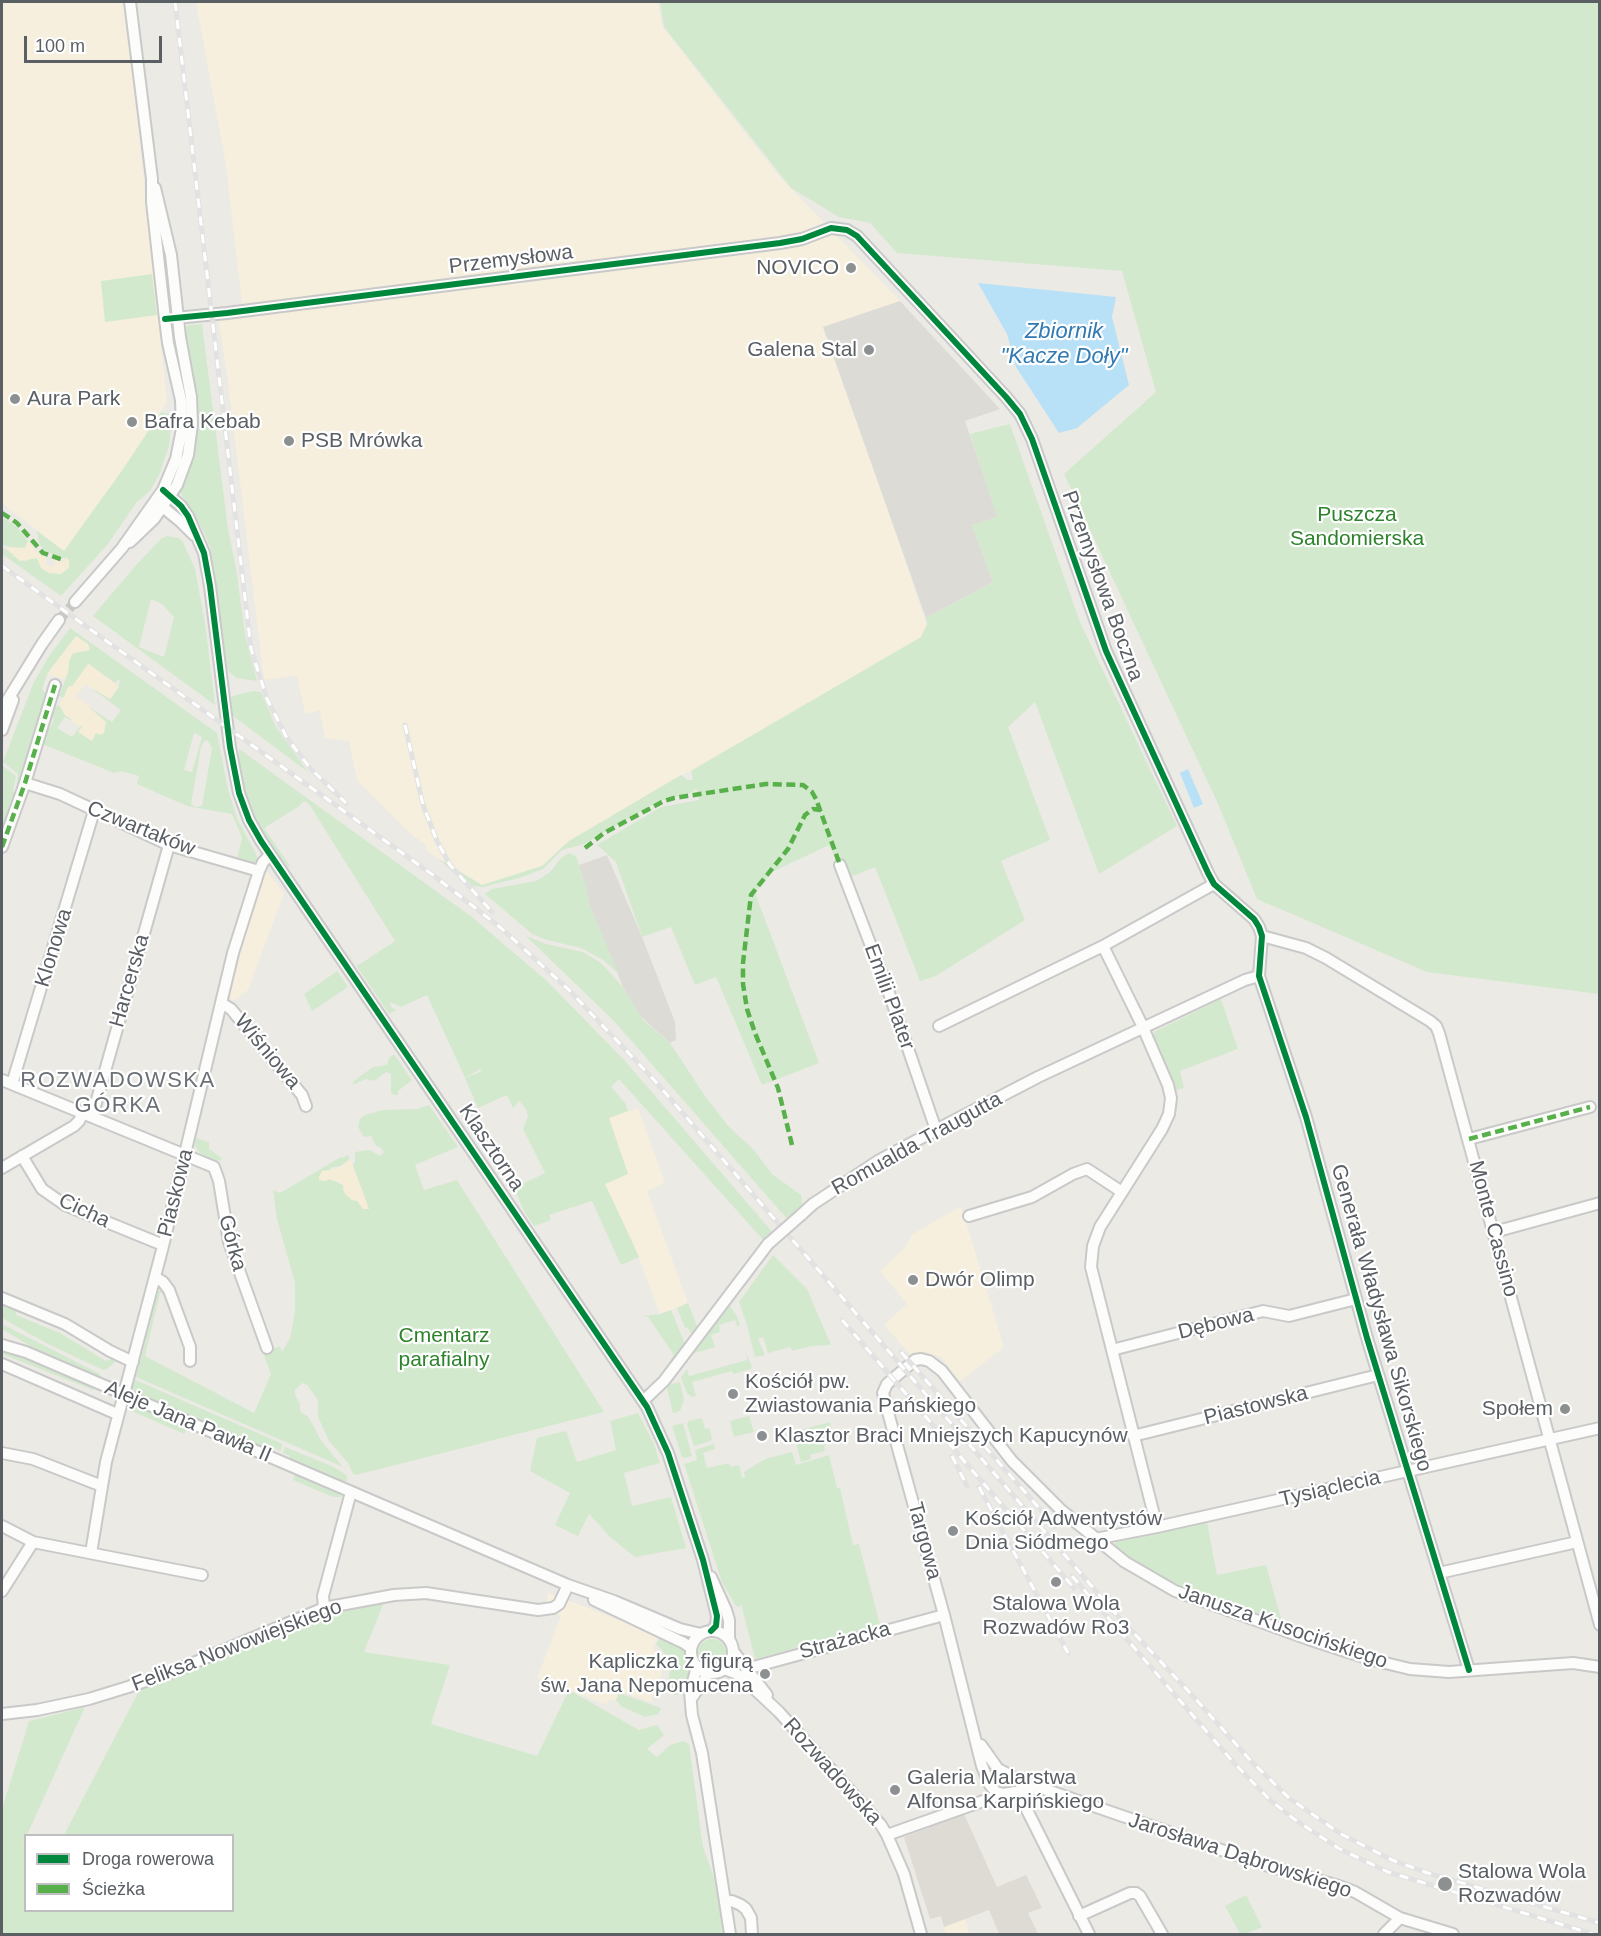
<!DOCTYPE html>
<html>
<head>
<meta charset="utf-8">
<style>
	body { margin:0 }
	#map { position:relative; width:1601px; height:1936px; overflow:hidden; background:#eceae5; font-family:Arial,sans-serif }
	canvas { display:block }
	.frame { position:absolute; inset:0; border:3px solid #5a5f64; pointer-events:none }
	.legend { position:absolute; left:24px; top:1834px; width:210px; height:78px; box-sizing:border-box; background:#fff; border:2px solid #bdbfc1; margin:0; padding:8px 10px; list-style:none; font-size:18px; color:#5a5f64 }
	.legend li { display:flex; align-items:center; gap:12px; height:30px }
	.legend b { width:30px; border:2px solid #bdbfc1 }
	.scale { position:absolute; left:24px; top:36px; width:138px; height:27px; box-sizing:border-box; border:3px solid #5a5f64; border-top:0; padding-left:8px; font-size:18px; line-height:21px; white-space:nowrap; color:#5a5f64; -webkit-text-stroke:4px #fff; paint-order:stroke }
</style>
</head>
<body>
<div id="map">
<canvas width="1601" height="1936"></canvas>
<div class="frame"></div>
<ul class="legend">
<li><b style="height:8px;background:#00873e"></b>Droga rowerowa</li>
<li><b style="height:8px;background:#58b04a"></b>Ścieżka</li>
</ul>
<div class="scale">100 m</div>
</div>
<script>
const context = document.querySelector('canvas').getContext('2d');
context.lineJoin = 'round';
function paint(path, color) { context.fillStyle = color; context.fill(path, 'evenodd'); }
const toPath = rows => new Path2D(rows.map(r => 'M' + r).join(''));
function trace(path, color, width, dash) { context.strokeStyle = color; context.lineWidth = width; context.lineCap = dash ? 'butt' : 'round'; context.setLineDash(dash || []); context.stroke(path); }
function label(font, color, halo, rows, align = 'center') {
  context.font = font + ' Arial,sans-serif'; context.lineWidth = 4.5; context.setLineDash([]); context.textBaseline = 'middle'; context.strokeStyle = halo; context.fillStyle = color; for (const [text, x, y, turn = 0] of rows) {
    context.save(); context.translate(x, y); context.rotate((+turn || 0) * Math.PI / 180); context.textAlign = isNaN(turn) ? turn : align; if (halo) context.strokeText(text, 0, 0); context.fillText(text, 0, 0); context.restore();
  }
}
const commercial = toPath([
	[2,2,125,2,167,402,102,503,64,551,2,503],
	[196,2,658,2,662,26,777,174,900,301,823,327,888,510,928,629,921,637,569,841,542,866,482,885,428,852,425,844,411,834,357,780,349,741,325,738,320,710,305,714,297,675,264,680,228,382,217,308,242,304,226,165],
	[266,870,284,893,248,990,233,1001,227,995,241,944],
	[638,1108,665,1183,647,1191,688,1303,660,1314,632,1240,605,1184,628,1174,608,1118],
	[961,1206,1004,1347,960,1381,940,1356,911,1355,884,1325,907,1304,880,1271,903,1250,913,1234],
	[549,1593,624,1622,657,1638,653,1646,662,1672,651,1702,619,1691,616,1700,609,1700,607,1705,537,1678,561,1616,543,1609],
	[965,1919,969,1934,946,1934,944,1927]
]);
const industrial = toPath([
	[900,301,1000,409,965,421,998,517,972,525,993,582,926,618,823,327],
	[607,855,642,937,675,1022,676,1040,670,1043,640,1016,623,987,590,906,579,865]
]);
const education = toPath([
	[964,1814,997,1887,1026,1875,1042,1908,1028,1913,1038,1934,999,1934,989,1910,944,1927,941,1916,930,1919,904,1837]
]);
const green = toPath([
	[660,2,1599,2,1599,994,1427,972,1257,899,1218,804,1064,474,1156,392,1122,271,897,253,870,223,839,217,791,188,664,27],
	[152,274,157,315,105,322,101,281],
	[202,324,228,529,236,568,245,634,257,681,237,678,230,673,226,667,210,547,201,526,181,494,181,483,193,452,183,333,188,325],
	[161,412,172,415,169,446,159,475,150,491,136,503,108,544,61,596,2,554,2,548,8,550,15,557,26,561,35,557,49,573,61,573,69,560,45,551,39,543,37,531,64,551,121,472],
	[1010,424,1080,622,1177,826,1099,874,1035,702,1008,727,1050,840,1001,861,1025,920,936,976,920,981,875,867,845,879,829,845,772,872,755,893,819,1063,762,1085,716,977,695,985,671,927,642,937,616,862,597,845,661,807,699,800,696,788,693,792,657,802,584,844,562,850,543,869,519,878,483,887,473,886,460,879,439,859,482,885,542,866,569,841,681,775,688,780,693,780,691,771,921,637,927,624,926,618,993,582,972,525,997,517,970,434],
	[2,517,17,527,28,541,25,548,15,548,2,545],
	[167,536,179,538,183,542,195,569,205,623,215,705,93,616,136,565,161,539],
	[151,599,162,604,174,617,164,657,139,647],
	[70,628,217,733,228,789,237,818,255,852,257,858,256,862,252,863,237,858,242,838,232,814,187,806,137,784,139,776,121,771,114,773,42,744,47,727,50,728,54,719,50,715,53,708,58,705,62,708,65,715,72,720,71,721,65,717,57,728,72,737,81,725,95,732,105,730,105,721,89,707,112,722,121,710,94,690,95,689,110,699,118,688,120,681,118,679,115,683,89,664,64,698,59,696,68,673,69,661,73,653,87,651,85,643,76,636,47,674,42,690,47,694,18,792,16,791,18,774,3,762,33,684,49,656],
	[194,733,202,737,192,772,184,770],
	[205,740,208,741,212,748,202,806,195,807,191,804,201,747],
	[253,691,261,692,276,727,308,772,233,716,230,698,236,695],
	[239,749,472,917,548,982,626,1062,774,1234,765,1242,619,1079,611,1087,625,1103,628,1111,609,1118,628,1174,605,1184,639,1257,621,1265,592,1201,549,1215,551,1220,534,1226,525,1213,514,1188,545,1173,523,1129,528,1116,526,1109,519,1101,513,1108,507,1095,478,1108,465,1078,482,1071,480,1069,465,1078,427,995,401,1007,390,1002,391,1007,396,1010,389,1014,391,1017,339,940,357,966,395,941,309,804,304,801,298,807,264,828,290,866,288,867,281,858,279,859,258,826,247,801,236,755,239,755],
	[2,765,16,776,13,791,18,795,2,838],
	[569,853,576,856,586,887,590,906,618,973,603,960,581,948,547,940,532,934,485,894,492,889,536,881,550,872,561,858],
	[526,936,546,944,583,952,601,963,623,987,643,1020,670,1043,705,1096,729,1127,753,1149,772,1174,801,1195,803,1208,788,1220,614,1021],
	[337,971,348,987,312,1011,304,994],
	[1221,999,1238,1049,1180,1071,1184,1088,1174,1091,1153,1037,1154,1032],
	[394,1054,412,1080,398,1091,398,1095,394,1095,391,1092,391,1074,386,1072,374,1081,366,1079,352,1085,355,1080,373,1067,387,1065,389,1058],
	[429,1105,458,1147,415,1165,424,1190,457,1180,604,1412,356,1475,353,1474,348,1463,329,1441,318,1417,318,1400,307,1385,302,1383,295,1390,295,1395,300,1404,300,1411,303,1414,308,1416,322,1442,343,1467,136,1377,158,1292,161,1290,164,1294,160,1293,145,1356,254,1413,271,1374,263,1353,280,1346,282,1352,290,1338,295,1312,295,1283,277,1219,273,1190,280,1193,341,1157,342,1158,348,1155,350,1159,341,1166,330,1168,329,1179,343,1185,343,1190,369,1209,353,1166,355,1161,355,1152,370,1150,380,1156,384,1152,380,1147,376,1146,371,1136,364,1137,358,1127,360,1119,365,1115,383,1110,416,1109],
	[196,1138,209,1142,209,1149,223,1159,216,1161,200,1153,195,1146],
	[773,1255,807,1289,831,1345,811,1346,792,1351,790,1347,768,1353,763,1337,758,1339,765,1355,755,1357,747,1325,739,1302],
	[2,1301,17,1308,16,1315,60,1333,106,1361,115,1357,117,1360,107,1369,103,1370,46,1343,2,1318],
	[688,1303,698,1329,693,1334,690,1332,687,1327,685,1328,677,1308],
	[730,1306,737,1316,740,1326,737,1326,735,1320,719,1325,720,1332,711,1335,715,1347,692,1354],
	[671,1310,685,1344,663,1371,674,1355,648,1317,645,1317,645,1314,646,1316,660,1314],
	[2,1324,100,1374,99,1377,32,1347,2,1329],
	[2,1348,94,1388,93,1390,2,1354],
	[746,1353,752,1367,750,1369,733,1374,732,1371,692,1382,696,1396,692,1397,687,1393,681,1378,686,1370,687,1369,689,1376,747,1360],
	[133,1379,283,1444,280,1451,274,1448,272,1452,137,1394,132,1388],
	[680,1382,684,1400,680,1411,673,1413,667,1388,669,1385],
	[126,1405,133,1405,186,1427,187,1429,184,1434,125,1408],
	[638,1413,654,1444,660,1463,624,1473,632,1506,671,1497,686,1548,635,1557,610,1537,589,1514,578,1536,555,1525,570,1493,530,1471,537,1438,566,1431,577,1462,616,1450,610,1421],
	[749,1416,754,1432,734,1437,730,1421],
	[702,1418,705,1429,709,1428,712,1438,711,1441,694,1446,687,1424,689,1421],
	[830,1422,835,1443,827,1443,824,1447,825,1451,810,1455,811,1459,801,1462,793,1432],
	[683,1423,692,1456,685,1458,682,1457,672,1426],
	[714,1444,715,1449,703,1453,707,1468,729,1463,731,1467,739,1465,742,1478,745,1477,744,1472,765,1459,792,1452,796,1465,829,1455,837,1488,840,1488,853,1545,859,1544,880,1625,755,1659,741,1604,739,1607,736,1606,722,1582,684,1464,697,1460,695,1450],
	[285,1447,334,1467,347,1476,347,1481,343,1482,289,1459,290,1456,283,1453],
	[295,1474,336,1492,342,1497,333,1497,293,1480],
	[1207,1522,1217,1575,1266,1565,1282,1622,1222,1604,1171,1583,1137,1563,1114,1546,1116,1542],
	[387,1595,364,1652,450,1665,431,1724,537,1756,569,1690,639,1730,657,1725,664,1735,647,1749,657,1757,670,1745,683,1741,689,1744,703,1847,716,1883,723,1934,2,1934,2,1809,29,1721,85,1707,27,1835,26,1836,23,1847,26,1847,26,1910,232,1910,232,1836,64,1835,140,1689,207,1665,272,1635,322,1616,351,1610],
	[660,1638,680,1646,685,1649,689,1658,692,1669,690,1678,678,1691,679,1695,670,1694,667,1689,670,1669,663,1651,656,1644],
	'698 1653a14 14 0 1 1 28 0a14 14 0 1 1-28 0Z',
	[619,1693,661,1708,658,1714,645,1717,621,1706,616,1700],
	[1246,1895,1262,1927,1246,1934,1240,1934,1225,1906]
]);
const sand = toPath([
	[28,541,38,553,46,558,46,563,49,566,55,565,55,560,64,562,66,560,65,557,69,560,69,568,61,574,49,573,41,568,37,558,20,561,8,550,8,547,25,548],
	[76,636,88,644,90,650,73,653,69,661,68,673,64,679,47,674],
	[88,664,119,687,110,699,85,684,76,695,77,699,78,698,90,706,89,708,107,723,105,725,104,733,101,735,96,733,92,741,78,732,83,725,79,727,71,721,72,719,65,715,60,706,68,687,73,685],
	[350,1159,353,1166,369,1209,363,1209,357,1201,352,1200,345,1194,343,1185,337,1181,329,1179,326,1181,319,1180,319,1177,322,1171,337,1169]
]);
const water = toPath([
	[978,283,1116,297,1112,317,1129,385,1077,428,1059,433,1016,367,1007,334],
	[1188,769,1203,804,1194,808,1180,773]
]);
const minorTunnel = toPath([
	[59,620,75,602]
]);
const minor = toPath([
	[165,319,227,313,780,243,802,239,831,228,847,230,857,236,1006,397,1020,414,1032,439,1106,651,1208,873,1214,884,1254,919,1259,927,1262,936,1259,976,1306,1117,1367,1338,1469,1670],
	[163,490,181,506,188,516,204,553,210,586,230,747,239,793,249,820,261,841,647,1407,668,1453,703,1560,717,1616,716,1626,711,1631],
	[159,504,181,522,194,535],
	[130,542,154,519,177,485,188,455,192,424,191,397,180,337,171,255,155,188],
	[75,602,122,548,163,490,176,459,182,429,181,400,168,343,165,319,152,202,152,179,130,2],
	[2,709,42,644,59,620],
	[2,730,13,700],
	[25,783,60,794,169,845,259,871],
	[2,847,25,783,55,685],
	[840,865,889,993,936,1130],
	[1262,936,1306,948,1326,958,1430,1021,1436,1026,1439,1033,1600,1625],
	[1103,946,1141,1023,1168,1085,1171,1098,1169,1114,1162,1129,1100,1227,1093,1246,1091,1267,1157,1527],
	[221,1003,231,1009,302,1095,306,1106],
	[939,1026,1103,946,1214,884],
	[2,1080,214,1167,219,1181,229,1242,267,1348],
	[12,1084,94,811],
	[92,1117,169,845],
	[1469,1139,1590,1107],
	[22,1156,42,1189,65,1205,163,1245],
	[2,1168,74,1126,79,1121,83,1113],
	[801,1215,813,1204,878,1161,936,1130,1038,1077,1245,980,1259,976],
	[969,1216,1032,1197,1073,1174,1087,1169,1122,1192],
	[1494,1232,1600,1203],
	[155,1277,163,1282,169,1290,190,1347,190,1361],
	[2,1298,65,1324,110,1351,133,1362],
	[2,1345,26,1352,568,1585,614,1601,680,1629,701,1634],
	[1112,1350,1263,1311,1289,1316,1356,1299],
	[2,1364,117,1414],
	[643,1401,664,1381,768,1244],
	[1133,1436,1378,1375],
	[2,1453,33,1459,102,1486],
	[2,1526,33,1542,202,1575],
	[1095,1539,1157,1527,1600,1428],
	[91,1553,106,1462,162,1250,233,953,259,871,263,862,270,855],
	[1439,1573,1577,1542],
	[711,1577,726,1610,729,1620,729,1640],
	[2,1591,33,1542],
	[594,1600,684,1643,691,1648],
	[324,1608,323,1596,351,1492],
	'691 1652a21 21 0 1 1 42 0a21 21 0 1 1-42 0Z',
	[733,1651,767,1695],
	[697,1667,690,1692,692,1715,702,1753,730,1934],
	[724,1669,735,1673,746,1681,779,1712,881,1825,887,1835,904,1874,921,1934],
	[746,1669,944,1615],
	[691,1699,709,1673],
	[2,1714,37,1710,89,1699,128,1687,172,1672,324,1608,394,1595,426,1593,538,1610,553,1608,559,1604,568,1585],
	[981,1745,998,1769,1027,1784],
	[1022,1782,1021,1790,1025,1806,1089,1934],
	[1003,1794,996,1792,990,1785,982,1766,944,1615,886,1405,883,1393,887,1384,915,1360,921,1359,929,1361,942,1371,1012,1461,1061,1510,1125,1562,1175,1591,1308,1639,1373,1660,1410,1669,1449,1672,1573,1663,1600,1667],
	[887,1835,1003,1794,1041,1788,1265,1865,1339,1886,1355,1892,1400,1918,1453,1934],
	[725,1902,732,1901,741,1905,746,1909,751,1918,752,1934],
	[1079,1916,1130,1893,1136,1893,1140,1896,1162,1934],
	[1384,1934,1400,1918]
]);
const rail = toPath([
	[175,2,251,649,267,699,287,738,310,768,346,803],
	[2,566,433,875,501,928,568,989,655,1081,1115,1613,1193,1696,1251,1761,1289,1798,1341,1834,1392,1860,1428,1873,1600,1923],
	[405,725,423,805,437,841,450,865,492,912],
	[842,1320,1074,1588],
	[901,1352,1055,1526],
	[952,1456,967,1486],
	[979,1487,1068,1653],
	[1072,1576,1234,1763,1270,1800,1294,1819,1338,1848,1388,1872,1593,1934]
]);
const minorBridge = toPath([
	[768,1244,801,1215]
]);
const quiet = toPath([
	[2,513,17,523,43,553,63,560],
	[2,847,25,783,55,685],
	[585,848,604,833,664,801,674,798,766,784,803,785,812,792,816,799,840,865],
	[1469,1139,1590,1107],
	[792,1145,778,1088,755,1033,747,1009,743,984,743,963,751,895,788,849,805,815,813,809,821,810]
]);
const cycleway = toPath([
	[165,319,227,313,780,243,802,239,831,228,847,230,857,236,1006,397,1020,414,1032,439,1106,651,1208,873,1214,884,1254,919,1259,927,1262,936,1259,976,1306,1117,1367,1338,1469,1670],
	[163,490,181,506,188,516,204,553,210,586,230,747,239,793,249,820,261,841,647,1407,668,1453,703,1560,717,1616,716,1626,711,1631]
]);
const markers = [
	[851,268,6,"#8d9091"],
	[869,350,6,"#8d9091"],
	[15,399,6,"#8d9091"],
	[132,422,6,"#8d9091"],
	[289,441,6,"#8d9091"],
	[913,1280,6,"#8d9091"],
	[733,1394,6,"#8d9091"],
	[1565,1409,6,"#8d9091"],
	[762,1436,6,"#8d9091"],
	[953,1531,6,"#8d9091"],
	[1056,1582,6,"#8d9091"],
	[765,1674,6,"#8d9091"],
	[895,1790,6,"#8d9091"],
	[1445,1884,8,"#8d9091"]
];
const streetNames = [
	["Przemysłowa",511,260,-7],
	["Przemysłowa Boczna",1102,586,70],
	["Czwartaków",141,829,22],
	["Klonowa",54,948,-73],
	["Harcerska",130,981,-74],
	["Emilii Plater",889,997,70],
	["Wiśniowa",267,1052,50],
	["Romualda Traugutta",917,1144,-29],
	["Klasztorna",491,1148,56],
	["Piaskowa",176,1193,-76],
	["Cicha",84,1211,25],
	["Monte Cassino",1493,1229,75],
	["Górka",232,1243,75],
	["Generała Władysława Sikorskiego",1381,1318,74],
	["Dębowa",1216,1324,-14],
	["Piastowska",1256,1406,-14],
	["Aleje Jana Pawła II",188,1422,23],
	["Tysiąclecia",1330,1489,-13],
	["Targowa",924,1541,75],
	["Janusza Kusocińskiego",1283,1627,19],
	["Strażacka",845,1641,-15],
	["Feliksa Nowowiejskiego",237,1646,-21],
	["Rozwadowska",832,1772,48],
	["Jarosława Dąbrowskiego",1240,1856,18]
];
const poiNames = [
	["NOVICO",839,268,"right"],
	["Galena Stal",857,350,"right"],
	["Aura Park",27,399],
	["Bafra Kebab",144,422],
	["PSB Mrówka",301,441],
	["Dwór Olimp",925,1280],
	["Kościół pw.",745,1382],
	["Zwiastowania Pańskiego",745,1406],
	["Społem",1553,1409,"right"],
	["Klasztor Braci Mniejszych Kapucynów",774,1436],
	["Kościół Adwentystów",965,1519],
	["Dnia Siódmego",965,1543],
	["Stalowa Wola",1056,1604,"center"],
	["Rozwadów Ro3",1056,1628,"center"],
	["Kapliczka z figurą",753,1662,"right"],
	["św. Jana Nepomucena",753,1686,"right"],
	["Galeria Malarstwa",907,1778],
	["Alfonsa Karpińskiego",907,1802],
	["Stalowa Wola",1458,1872],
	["Rozwadów",1458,1896]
];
const parkNames = [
	["Puszcza",1357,515],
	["Sandomierska",1357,539],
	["Cmentarz",444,1336],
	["parafialny",444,1360]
];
const waterNames = [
	["Zbiornik",1064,332],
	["\"Kacze Doły\"",1064,357]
];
const neighbourhoodNames = [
	["ROZWADOWSKA",118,1081],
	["GÓRKA",118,1106]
];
paint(commercial, '#f6efdd');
paint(industrial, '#dddbd6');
paint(education, '#dedbd4');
paint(green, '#d3e9ce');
paint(sand, '#f6edd8');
paint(water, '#b8e1f7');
trace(minorTunnel, '#c8c7c5', 10, [10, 5]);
trace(minor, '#c9c9c9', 14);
trace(minor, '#fcfcfb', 10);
trace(rail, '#e3e2e2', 5);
trace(rail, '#fff', 3, [9]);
trace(minorBridge, '#c9c9c9', 14, []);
trace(minorBridge, '#fcfcfb', 10);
trace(quiet, '#58b04a', 4.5, [9, 4.5]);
trace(cycleway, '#00873e', 6);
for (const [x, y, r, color] of markers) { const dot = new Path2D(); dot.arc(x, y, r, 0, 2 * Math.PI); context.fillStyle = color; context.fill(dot); trace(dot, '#fff', 2); }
label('21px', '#5a5f64', '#fff', streetNames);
label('21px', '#5a5f64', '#fff', poiNames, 'left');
label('21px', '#2d832b', '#fff', parkNames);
label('italic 22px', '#317ab2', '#fff', waterNames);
context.letterSpacing = '1.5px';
label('22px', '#6b7176', '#fff', neighbourhoodNames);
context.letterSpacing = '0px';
</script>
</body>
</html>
